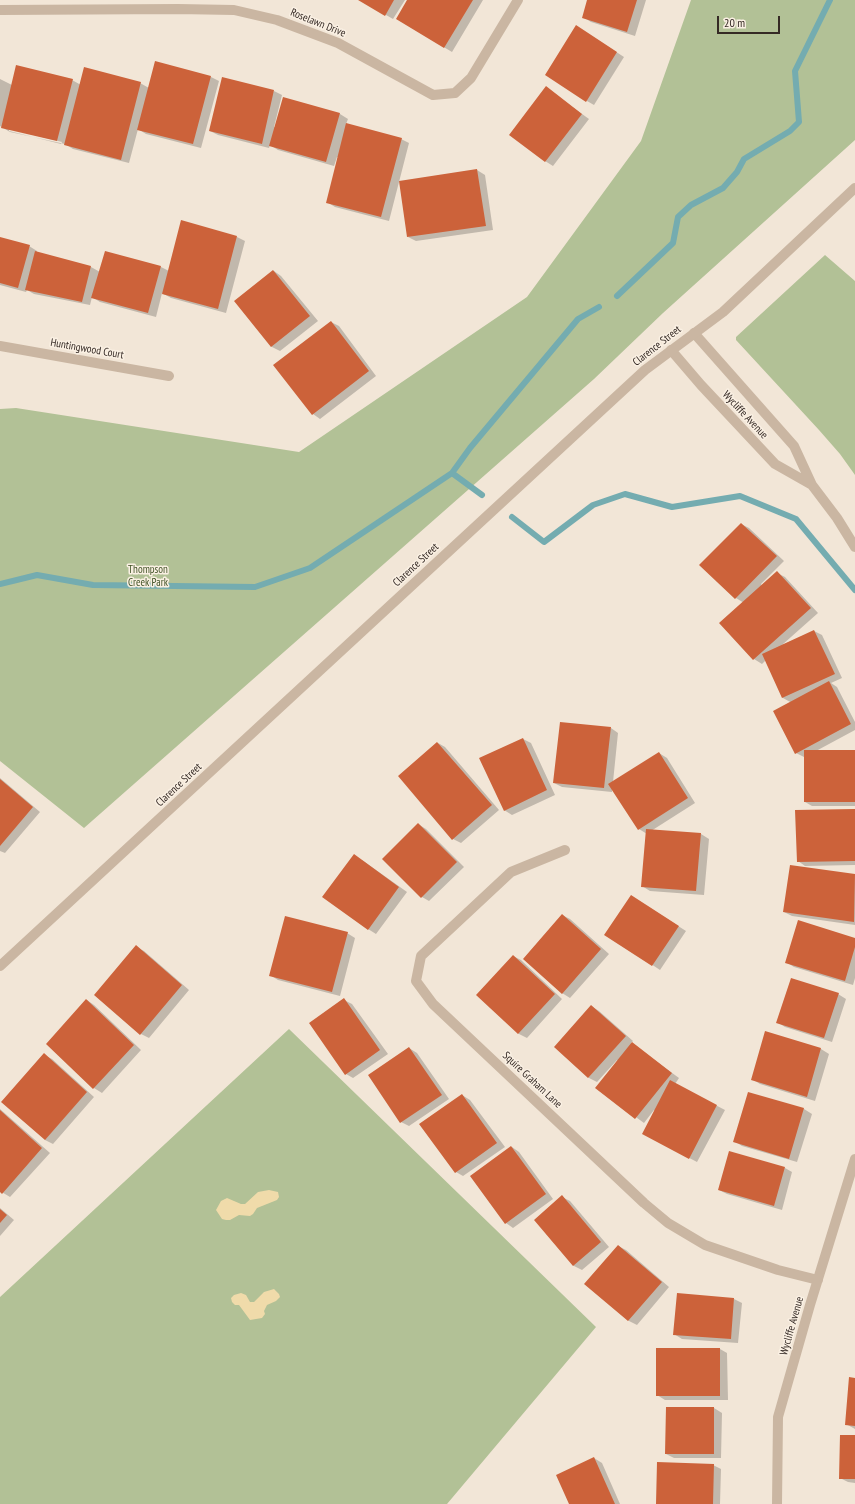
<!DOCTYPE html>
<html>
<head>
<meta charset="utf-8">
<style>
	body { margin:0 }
	#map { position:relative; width:855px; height:1504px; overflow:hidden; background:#f2e6d7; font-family:"PT Sans Narrow",sans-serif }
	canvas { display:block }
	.scale { position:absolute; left:717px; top:16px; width:63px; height:18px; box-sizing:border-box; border:2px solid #352a25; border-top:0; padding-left:5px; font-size:12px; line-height:14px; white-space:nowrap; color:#352a25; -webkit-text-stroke:3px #faf0e3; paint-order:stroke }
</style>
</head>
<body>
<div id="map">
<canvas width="855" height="1504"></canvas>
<div class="scale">20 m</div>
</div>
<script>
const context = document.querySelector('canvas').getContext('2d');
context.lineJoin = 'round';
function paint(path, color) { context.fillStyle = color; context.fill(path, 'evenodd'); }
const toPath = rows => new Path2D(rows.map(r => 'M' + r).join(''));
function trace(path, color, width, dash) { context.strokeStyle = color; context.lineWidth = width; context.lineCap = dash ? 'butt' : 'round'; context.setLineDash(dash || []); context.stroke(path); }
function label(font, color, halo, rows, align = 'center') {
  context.font = font + ' "PT Sans Narrow",sans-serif'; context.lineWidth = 3; context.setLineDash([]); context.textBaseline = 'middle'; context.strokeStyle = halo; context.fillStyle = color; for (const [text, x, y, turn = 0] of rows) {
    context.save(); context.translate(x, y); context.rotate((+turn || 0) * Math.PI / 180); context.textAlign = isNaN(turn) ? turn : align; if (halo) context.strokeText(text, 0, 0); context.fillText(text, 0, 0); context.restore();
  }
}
const green = toPath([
	[691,0,855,0,855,140,663,313,594,379,84,828,0,761,0,409,16,408,299,452,527,297,641,141],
	[825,255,855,281,855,475,840,454,819,430,736,340,736,337],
	[289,1029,596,1327,447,1504,0,1504,0,1297]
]);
const sand = toPath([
	[269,1190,278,1192,279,1197,277,1200,257,1208,253,1214,250,1216,239,1215,230,1220,226,1220,222,1219,216,1210,221,1201,227,1198,241,1204,245,1204,258,1192],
	[274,1289,279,1294,280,1297,276,1301,267,1305,264,1311,265,1314,262,1318,250,1320,239,1305,235,1305,232,1302,231,1298,234,1295,241,1293,246,1295,250,1302,254,1302,264,1292]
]);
const shadow = toPath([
	[360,0,405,0,393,19],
	[408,0,483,0,452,52,397,19],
	[588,0,646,0,635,36,591,22,583,17],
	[584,31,624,57,594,105,587,101],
	[211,77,219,81,201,148,146,134,138,129,129,163,73,149,65,144,10,132,0,126,0,79,12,85,72,80,81,85,140,83,149,88],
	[9,129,62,142,61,144,9,131],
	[546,88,589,119,553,166,545,161],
	[274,91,282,95,274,127,276,127,284,98,340,114,348,119,346,124,401,139,409,143,389,221,335,207,327,202,339,157,337,157,334,166,278,150,270,145,269,148,218,135,210,131],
	[477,170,485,175,493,230,416,241,408,237],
	[182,222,237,237,245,241,226,313,171,298,162,293,156,317,100,302,92,297,90,305,34,294,27,290,26,292,0,285,0,238,29,246,37,251,37,253,91,267,100,272,106,252,161,267,169,271],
	[274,271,281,276,318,321,280,351,272,347,236,302],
	[331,322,339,326,376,376,320,419,313,414],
	[741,524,749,528,784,561,761,584,762,586,777,573,785,577,818,613,782,645,814,631,822,635,842,678,831,683,837,687,855,722,855,730,816,751,855,751,855,806,812,806,805,802,805,757,804,757,796,753,792,703,783,698,766,660,762,664,754,659,721,623,744,603,736,598],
	[611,728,618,733,613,782,659,753,667,758,695,803,651,831,701,834,709,839,704,895,650,891,642,886,647,834,639,829,612,788,612,792,562,787,554,783],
	[523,739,531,743,555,795,512,815,504,810],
	[438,743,445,747,499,810,461,843,453,839],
	[0,778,40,812,5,853,0,851],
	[855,810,855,865,805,866,798,861],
	[418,824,426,829,464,867,429,901,422,897],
	[362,860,407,892,376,934,368,929],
	[791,867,855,875,855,925,792,916,784,912],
	[639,901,686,931,660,970,606,934],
	[562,915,570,919,609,954,570,998,562,993],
	[347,933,355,938,340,996,278,980,270,975],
	[855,939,855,978,853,985,794,967,786,962],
	[136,947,144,951,189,990,149,1038,141,1034],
	[513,956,521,960,562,999,527,1038,519,1034,478,995],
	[838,994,846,999,832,1042,785,1027,777,1022],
	[87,1000,94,1005,141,1050,102,1093,94,1088,47,1044],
	[344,1000,352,1004,388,1054,353,1078,346,1074],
	[591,1006,599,1011,633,1041,631,1043,679,1078,675,1084,725,1110,697,1162,651,1138,655,1111,654,1110,644,1123,596,1088,618,1061,617,1060,597,1082,589,1078,555,1047],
	[766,1032,821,1049,829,1054,815,1101,760,1084,752,1079],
	[409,1048,417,1053,449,1099,409,1126,401,1122],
	[44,1055,52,1059,94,1097,53,1144,45,1140],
	[749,1093,804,1109,812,1114,797,1162,742,1146,734,1141],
	[462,1095,470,1100,505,1147,463,1176,456,1172],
	[0,1109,50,1153,10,1197,0,1191],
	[512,1147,519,1152,553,1199,513,1228,506,1223],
	[785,1168,792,1172,782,1210,727,1194,719,1190],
	[562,1197,570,1201,609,1247,582,1270,574,1266,535,1220],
	[0,1208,14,1220,0,1236],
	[618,1246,626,1250,669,1287,637,1325,629,1321,586,1284],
	[734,1299,742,1303,738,1343,682,1339,674,1334],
	[720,1349,727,1353,728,1400,665,1400,657,1395],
	[855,1379,855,1429,846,1424],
	[667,1408,714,1408,722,1413,721,1458,674,1458,666,1454],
	[855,1436,855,1483,848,1482,840,1478],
	[594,1458,602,1463,620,1504,570,1504],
	[713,1465,721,1469,720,1504,657,1504]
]);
const stream = toPath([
	[617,296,673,243,678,217,691,205,723,188,737,172,744,159,790,131,799,122,795,71,830,0],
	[452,473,482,495],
	[512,517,544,542,593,505,625,494,672,507,740,496,796,519,855,590],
	[0,584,37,575,93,585,255,587,310,568,452,473,470,448,578,319,599,307]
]);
const building = toPath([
	[358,0,394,0,385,16],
	[407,0,473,0,444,48,396,19],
	[587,0,637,0,627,32,582,18],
	[576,25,617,52,586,102,545,75],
	[155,61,211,76,193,144,137,130],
	[16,65,73,79,57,141,1,128],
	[84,67,141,82,121,160,64,145],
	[222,77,274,90,262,144,209,131],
	[546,86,582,114,545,162,509,135],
	[283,97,340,113,326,162,269,146],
	[346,123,402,138,381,217,326,203],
	[477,169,486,226,407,237,399,181],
	[181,220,237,236,218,309,162,294],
	[0,237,30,245,18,288,0,283],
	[35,251,91,266,82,302,25,290],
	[105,251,161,266,148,313,91,298],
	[273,270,310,316,271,347,234,301],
	[331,321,369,371,312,415,273,365],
	[741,523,777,556,735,599,699,565],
	[777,571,811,608,753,660,719,623],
	[814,630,835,674,782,698,762,654],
	[829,681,851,724,795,754,773,711],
	[560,722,611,727,604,788,553,783],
	[523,738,547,790,504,811,479,758],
	[437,742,492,805,452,840,398,776],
	[804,750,855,750,855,802,804,802],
	[659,752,688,798,638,830,608,784],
	[0,779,33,807,0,846],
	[855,809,855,861,797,862,795,810],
	[418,823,457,862,421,898,382,859],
	[646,829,701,833,696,891,641,887],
	[354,854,399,887,368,930,322,897],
	[790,865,855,874,854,922,783,912],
	[631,895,679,926,652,966,604,935],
	[562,914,601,949,562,994,523,959],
	[285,916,348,932,332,992,269,976],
	[798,920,855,938,855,947,845,981,785,963],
	[136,945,182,985,140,1035,94,995],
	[513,955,555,994,518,1034,476,995],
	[791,978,839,993,824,1038,776,1023],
	[344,998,380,1050,345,1075,309,1023],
	[86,999,134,1045,93,1089,46,1044],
	[591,1005,626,1036,588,1078,554,1047],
	[765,1031,821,1048,807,1097,751,1080],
	[632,1042,672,1073,635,1119,595,1088],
	[409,1047,442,1095,400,1123,368,1075],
	[44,1053,87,1092,45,1140,1,1102],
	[670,1080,717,1105,689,1159,642,1134],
	[748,1092,804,1108,789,1159,733,1142],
	[462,1094,497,1143,455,1173,419,1124],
	[0,1110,42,1148,2,1194,0,1192],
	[511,1146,546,1194,505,1224,470,1176],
	[729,1151,785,1167,774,1206,718,1190],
	[562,1195,601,1242,573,1266,534,1220],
	[0,1209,7,1215,0,1223],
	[618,1245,662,1282,628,1321,584,1284],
	[677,1293,734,1298,731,1339,673,1335],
	[656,1348,720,1348,720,1396,656,1396],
	[849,1377,855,1378,855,1426,845,1425],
	[666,1407,714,1407,714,1454,665,1454],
	[840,1435,855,1435,855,1479,839,1479],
	[594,1457,615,1504,569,1504,556,1475],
	[657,1462,714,1464,713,1504,656,1504]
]);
const minor = toPath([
	[0,10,178,9,234,10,277,20,338,43,433,95,455,93,471,78,518,0],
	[694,333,794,446,812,485,837,518,855,547],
	[0,346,169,376],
	[671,350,701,385,775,464,812,485],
	[565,850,511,872,421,956,416,981,433,1004,644,1203,668,1223,705,1245,778,1270,818,1280],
	[777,1504,778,1417,810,1305,855,1159]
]);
const tertiary = toPath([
	[0,966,645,370,723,312,855,188]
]);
const streetNames = [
	["Roselawn Drive",318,23,22],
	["Clarence Street",657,346,-38],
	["Huntingwood Court",87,349,10],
	["Wycliffe Avenue",745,415,47],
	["Clarence Street",416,565,-43],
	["Clarence Street",179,785,-43],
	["Squire Graham Lane",532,1080,43],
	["Wycliffe Avenue",792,1326,-74]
];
const parkNames = [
	["Thompson",148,570],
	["Creek Park",148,583]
];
paint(green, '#b2c196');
paint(sand, '#f0dbaa');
paint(shadow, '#0003');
trace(stream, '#74acb0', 6);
paint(building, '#cc623a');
trace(minor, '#cab6a2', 10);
trace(tertiary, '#cab6a2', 10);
label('11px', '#352a25', '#faf0e3', streetNames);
label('11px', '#425428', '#faf0e3', parkNames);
</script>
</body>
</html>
